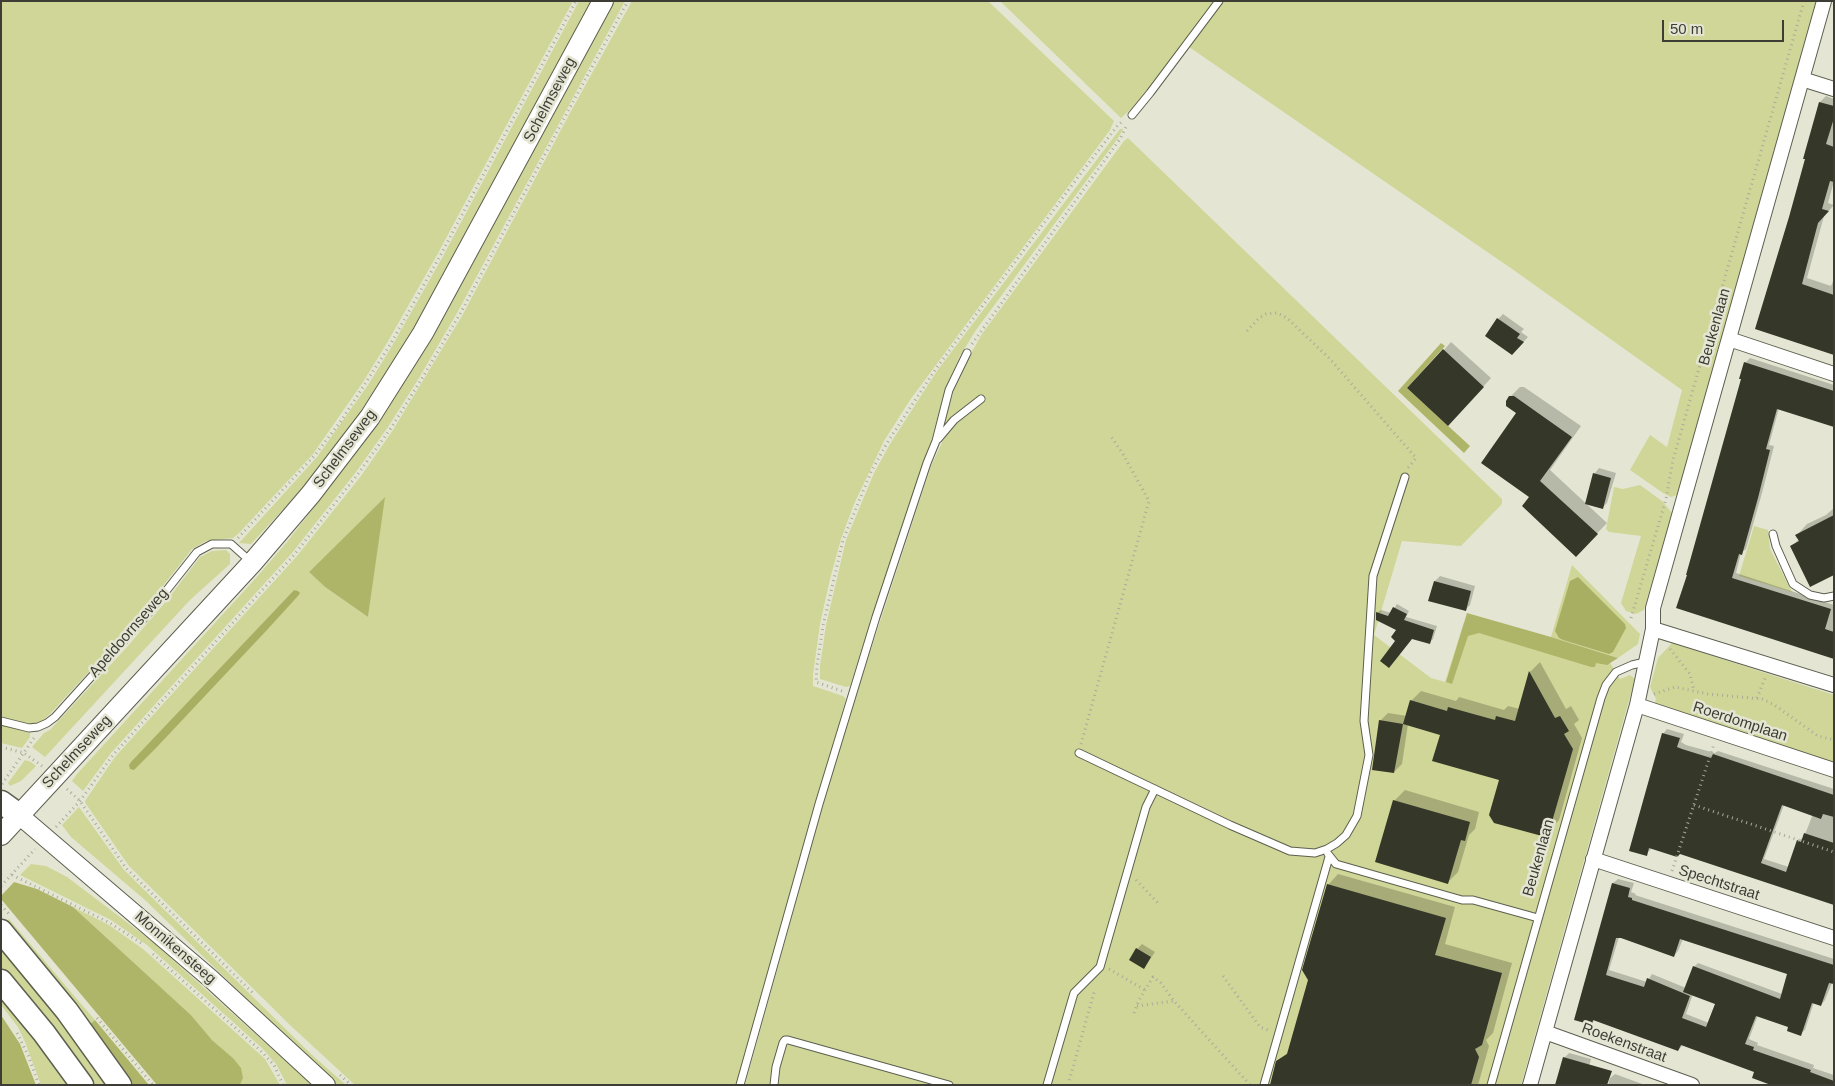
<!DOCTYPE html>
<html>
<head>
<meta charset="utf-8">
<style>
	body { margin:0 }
	#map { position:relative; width:1835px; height:1086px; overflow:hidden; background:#e4e6d3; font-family:Arial,sans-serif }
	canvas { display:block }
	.frame { position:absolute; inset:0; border:2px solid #3d3d36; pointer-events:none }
	.scale { position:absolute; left:1662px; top:20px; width:122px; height:22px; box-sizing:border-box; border:2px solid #3d3d36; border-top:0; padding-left:6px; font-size:15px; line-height:18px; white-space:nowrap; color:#3d3d36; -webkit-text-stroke:4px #e4e6d3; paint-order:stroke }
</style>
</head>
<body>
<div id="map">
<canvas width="1835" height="1086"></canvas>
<div class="frame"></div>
<div class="scale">50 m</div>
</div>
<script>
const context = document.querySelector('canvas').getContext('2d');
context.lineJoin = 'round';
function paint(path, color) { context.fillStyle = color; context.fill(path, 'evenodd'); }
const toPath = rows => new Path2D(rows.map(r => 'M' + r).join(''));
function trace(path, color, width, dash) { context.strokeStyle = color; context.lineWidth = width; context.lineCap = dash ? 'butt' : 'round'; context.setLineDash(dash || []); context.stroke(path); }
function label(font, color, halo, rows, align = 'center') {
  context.font = font + ' Arial,sans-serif'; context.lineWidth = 5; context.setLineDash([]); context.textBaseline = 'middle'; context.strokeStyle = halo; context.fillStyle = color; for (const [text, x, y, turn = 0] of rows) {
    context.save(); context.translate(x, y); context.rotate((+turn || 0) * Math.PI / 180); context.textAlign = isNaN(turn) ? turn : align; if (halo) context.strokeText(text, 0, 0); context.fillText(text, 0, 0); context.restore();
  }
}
const green = toPath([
	[1,1,573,1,437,255,387,343,363,382,313,454,238,534,233,538,206,541,192,549,159,591,118,640,50,714,42,721,33,724,18,723,1,717],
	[579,1,592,1,425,311,376,391,324,463,288,504,251,544,239,543,317,457,368,385,392,346,442,258],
	[612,1,625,1,457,313,419,378,388,427,356,472,292,553,111,753,83,791,72,781,77,774,255,579,287,542,360,448,390,403],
	[632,1,988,1,1114,121,1110,130,910,400,884,441,854,504,841,539,830,579,820,624,813,675,813,686,843,696,846,699,736,1085,355,1085,291,1026,129,866,86,804,85,801,115,757,297,556,361,476,393,430,462,316,570,113],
	[384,498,368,617,325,587,309,572],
	[294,590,296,590,298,596,129,765],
	[1000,1,1216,1,1138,103,1121,118],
	[1223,1,1816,1,1677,495,1671,497,1663,493,1630,470,1650,435,1667,447,1682,390,1515,271,1189,47],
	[1120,129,1123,129,1118,138,976,330,960,356,945,389,931,442,906,513,850,686,846,687,820,679,820,666,826,625,846,540,874,473,890,444,937,371],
	[1128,138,1502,499,1502,504,1461,546,1402,541,1374,635,1431,678,1445,682,1464,622,1609,661,1620,679,1630,675,1635,679,1521,1085,745,1085,823,805,856,695,931,466,945,436,948,421,944,424,958,376,982,334,1124,141],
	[1640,485,1662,501,1672,513,1645,606,1644,610,1636,614,1626,611,1621,603,1641,536,1609,532,1606,529,1614,487,1623,489],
	[1754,526,1768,530,1770,549,1792,592,1739,576],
	[226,550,230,554,230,564,190,600,45,757,32,747,44,733,50,730,127,647,168,599,200,557,212,551],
	[1572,565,1640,634,1638,644,1618,658,1551,637],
	[1672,643,1834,695,1834,764,1655,703,1656,699,1650,687,1658,658],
	[1,725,30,733,30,737,22,748,1,743],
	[25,760,31,762,36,766,21,781,10,786,8,783],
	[79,807,124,870,311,1054,346,1085,336,1085,323,1073,145,900,71,837,62,825],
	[31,864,46,866,67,877,153,942,312,1085,287,1085,276,1064,262,1048,147,945,111,920,20,875],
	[73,907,109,925,143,949,265,1059,280,1085,240,1085,243,1078,233,1058,212,1040,191,1015],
	[9,919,76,998,95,1020,89,1025,5,923],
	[1,946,42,995,109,1085,93,1085,1,967],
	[1,1001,24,1025,70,1085,41,1085,25,1042,18,1027,1,1005]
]);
const forest = toPath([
	[1441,343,1445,346,1407,388,1470,446,1464,453,1398,391],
	[385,497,368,617,325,587,309,572],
	[1467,613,1551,637,1618,658,1607,665,1596,663,1595,667,1591,667,1479,633,1468,636,1452,684,1446,682],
	[14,882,37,889,73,907,191,1015,212,1040,233,1058,241,1068,243,1078,240,1085,157,1085,1,899,1,896],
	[1,1015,20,1044,36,1085,1,1085],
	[95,1020,149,1085,133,1085,89,1025]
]);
const water = toPath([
	[1578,577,1625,624,1626,628,1613,652,1609,654,1563,640,1559,638,1555,631,1570,581],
	[294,590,298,591,300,593,298,596,266,631,156,748,134,770,130,769,129,765,131,762]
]);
const shadow = toPath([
	[1826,96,1834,99,1834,181,1828,203,1834,205,1824,216,1807,278,1831,286,1834,279,1834,350,1756,329,1790,218,1820,102],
	[1503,314,1524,329,1521,332,1528,337,1517,349,1498,319],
	[1451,342,1491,378,1456,417,1444,350],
	[1750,358,1834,385,1834,426,1779,408,1769,445,1774,446,1762,493,1746,549,1741,553,1736,573,1834,605,1834,657,1678,608,1742,379,1745,363],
	[1520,387,1524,387,1581,426,1550,470,1607,523,1586,545,1530,497,1518,413,1510,397],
	[1599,468,1616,473,1607,503,1602,508,1595,473],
	[1834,508,1834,574,1792,546,1799,539,1797,535,1807,524,1826,515],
	[1440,576,1475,586,1470,605,1465,610,1435,581],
	[1397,604,1409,611,1406,617,1437,626,1433,639,1429,643,1413,637,1397,641,1398,630,1377,613,1381,610,1391,613],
	[1540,662,1566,709,1571,706,1579,720,1574,724,1582,738,1559,820,1549,831,1500,779,1442,734,1408,724,1402,764,1394,772,1380,721,1388,713,1407,716,1411,701,1421,691,1456,701,1459,697,1504,710,1508,706,1520,709,1530,672],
	[1667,729,1684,734,1681,742,1686,745,1715,753,1718,751,1834,789,1834,903,1680,852,1652,848,1646,854,1663,734],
	[1784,805,1813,814,1804,837,1798,841,1789,867,1764,859],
	[1405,790,1479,812,1475,829,1469,835,1458,872,1448,882,1394,801],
	[1338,874,1455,907,1445,944,1512,963,1493,1033,1486,1040,1489,1046,1478,1085,1271,1085,1277,1062,1291,1050,1287,1053,1289,1051,1309,979,1328,885],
	[1618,879,1634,883,1631,892,1636,894,1635,895,1834,959,1834,983,1832,983,1825,1000,1821,1005,1814,1002,1805,1030,1800,1034,1790,1026,1758,1015,1749,1039,1758,1043,1757,1045,1814,1065,1813,1068,1834,1075,1834,1085,1756,1071,1683,1045,1678,1050,1595,1020,1591,1023,1575,1019,1613,883],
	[1619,937,1674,956,1678,951,1683,939,1789,973,1782,994,1698,963,1694,967,1686,988,1652,974,1647,982,1609,970],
	[1693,994,1716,1003,1709,1023,1686,1014],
	[1142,944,1155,952,1144,968,1137,949],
	[1569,1053,1591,1059,1587,1074,1564,1058],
	[1615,1074,1645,1085,1608,1085,1610,1078]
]);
const building = toPath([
	[1819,102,1834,106,1834,118,1826,144,1834,147,1834,182,1830,181,1822,209,1829,211,1818,223,1802,284,1834,295,1834,355,1755,329,1789,217,1805,159,1803,159],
	[1497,318,1520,334,1517,338,1524,342,1512,355,1485,336],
	[1443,349,1484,387,1448,426,1407,388],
	[1744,362,1834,391,1834,427,1777,409,1766,449,1770,450,1758,498,1742,555,1739,554,1732,578,1831,609,1825,629,1834,632,1834,659,1676,608,1687,575,1686,575,1741,379,1739,379],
	[1509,396,1514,396,1572,437,1540,481,1598,534,1576,557,1522,506,1529,497,1481,463,1516,413,1506,406,1506,401],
	[1593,473,1611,478,1603,509,1585,504],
	[1834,515,1834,575,1810,587,1790,546,1799,541,1795,535],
	[1434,581,1471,591,1466,611,1428,601],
	[1393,607,1407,614,1404,620,1434,630,1430,644,1412,639,1389,668,1380,661,1395,641,1391,637,1396,630,1376,620,1376,612,1388,616],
	[1529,671,1555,718,1560,716,1569,731,1564,734,1573,749,1549,832,1542,836,1494,823,1489,815,1499,780,1432,761,1440,735,1403,724,1410,700,1447,711,1448,707,1495,720,1496,716,1515,721],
	[1379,720,1403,724,1394,773,1372,770],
	[1662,733,1680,738,1677,747,1682,749,1711,758,1713,754,1834,795,1834,817,1823,814,1821,819,1782,805,1761,863,1786,872,1797,840,1801,842,1804,833,1834,843,1834,905,1680,854,1677,857,1649,848,1647,856,1629,851],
	[1393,800,1470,822,1465,841,1461,840,1448,884,1375,862],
	[1612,883,1630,888,1628,897,1632,898,1632,900,1834,965,1834,984,1829,983,1821,1006,1812,1003,1801,1036,1787,1031,1788,1027,1756,1016,1745,1044,1754,1047,1753,1050,1811,1070,1810,1072,1834,1081,1834,1085,1771,1085,1752,1078,1754,1072,1681,1045,1678,1051,1593,1020,1592,1025,1574,1020],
	[1616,938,1621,938,1674,957,1680,939,1787,974,1780,999,1693,966,1683,992,1715,1004,1706,1027,1682,1018,1690,996,1647,978,1644,987,1606,975],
	[1327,884,1446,918,1435,955,1502,973,1482,1045,1475,1049,1479,1057,1471,1085,1270,1085,1276,1061,1287,1054,1308,980,1302,970],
	[1136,948,1151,957,1144,969,1129,960],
	[1563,1057,1612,1071,1607,1085,1555,1085]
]);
const path = toPath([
	[1247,331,1259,318,1266,314,1277,313,1287,318,1330,359,1416,458,1408,468],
	[972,344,1120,139,1127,125],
	[238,538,315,455,341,421,390,345,440,256,576,1],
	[1631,618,1666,499,1673,460,1715,312,1804,1],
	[1670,649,1690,674,1694,691],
	[842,691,816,682,817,666,823,626,843,540,871,472,887,443,935,370,1078,177,1118,125,1123,121],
	[1654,694,1675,687,1708,694,1762,699,1773,704,1818,736,1834,740],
	[1757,698,1765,678],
	[1081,744,1149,501,1123,454,1110,435],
	[1,747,24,753,42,766],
	[2,784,34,738],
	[67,789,80,801,126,868,254,994],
	[1694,805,1834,852],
	[56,827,80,801,113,755,294,555,358,474,391,428,421,380,460,314,568,111,628,1],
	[1672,871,1714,744],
	[12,875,110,923,141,943],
	[1136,880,1160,905],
	[1,886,35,849],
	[1,905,9,914],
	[153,954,260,1050,274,1065,283,1085],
	[1109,969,1145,990],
	[1223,976,1260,1027,1268,1030],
	[1137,1006,1174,1001],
	[1134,1013,1139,1000,1153,977,1161,983,1174,1001,1250,1085],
	[97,1018,153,1085],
	[17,1033,28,1055,39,1085],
	[340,1075,351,1085],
	[1068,1085,1095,989]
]);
const service = toPath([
	[1132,115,1150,93,1219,1],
	[938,439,954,420,981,399],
	[1773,534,1776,546,1793,584,1810,595,1824,598,1834,596],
	[1,721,29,728,38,727,47,723,55,717,147,615,197,552,212,544,231,544,250,561],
	[1079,753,1230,825,1290,851,1315,853,1327,849,1337,843,1346,835,1357,816,1369,755,1364,721,1373,576,1405,477],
	[1328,854,1336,864,1462,900,1473,900,1538,918],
	[740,1085,819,804,876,617,927,463,936,441,949,390,967,353],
	[774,1085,776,1067,783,1043,785,1040,788,1040,949,1085],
	[1047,1085,1074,993,1100,967,1146,807,1155,789],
	[1264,1085,1329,857],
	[1491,1085,1601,698,1606,685,1616,672,1632,665,1645,662]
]);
const minor = toPath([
	[1802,79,1834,89],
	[1729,339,1834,374],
	[1653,629,1834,685],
	[1637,705,1834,770],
	[1593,859,1834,938],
	[1545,1032,1692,1085],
	[1530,1085,1637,705,1653,629,1653,608,1824,1]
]);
const tertiary = toPath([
	[19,815,211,979,326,1085]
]);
const secondary = toPath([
	[1,835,252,563,311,494,370,417,423,333,603,1]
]);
const primary = toPath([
	[1,802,19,815],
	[1,931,67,1011,120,1085],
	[1,981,44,1033,82,1085]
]);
const streetNames = [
	["Schelmseweg",550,100,-62],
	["Beukenlaan",1715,327,-74],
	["Schelmseweg",345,449,-53],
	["Apeldoornseweg",129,633,-49],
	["Roerdomplaan",1740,722,18],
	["Schelmseweg",77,752,-47],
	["Beukenlaan",1539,858,-74],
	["Spechtstraat",1719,883,18],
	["Monnikensteeg",175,948,41],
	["Roekenstraat",1624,1043,20]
];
paint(green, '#d0d697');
paint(forest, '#afb568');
paint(water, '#a9af62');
paint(shadow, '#0003');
paint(building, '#353728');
trace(service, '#5d5f4f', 9);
trace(minor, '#5d5f4f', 16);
trace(tertiary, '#5d5f4f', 20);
trace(secondary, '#5d5f4f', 22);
trace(primary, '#5d5f4f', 25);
trace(path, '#a9aa9b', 3, [1, 4]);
trace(service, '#fff', 7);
trace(minor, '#fff', 14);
trace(tertiary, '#fff', 18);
trace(secondary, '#fff', 20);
trace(primary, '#fff', 22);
label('15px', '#3d3d36', '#e4e6d3', streetNames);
</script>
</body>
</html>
